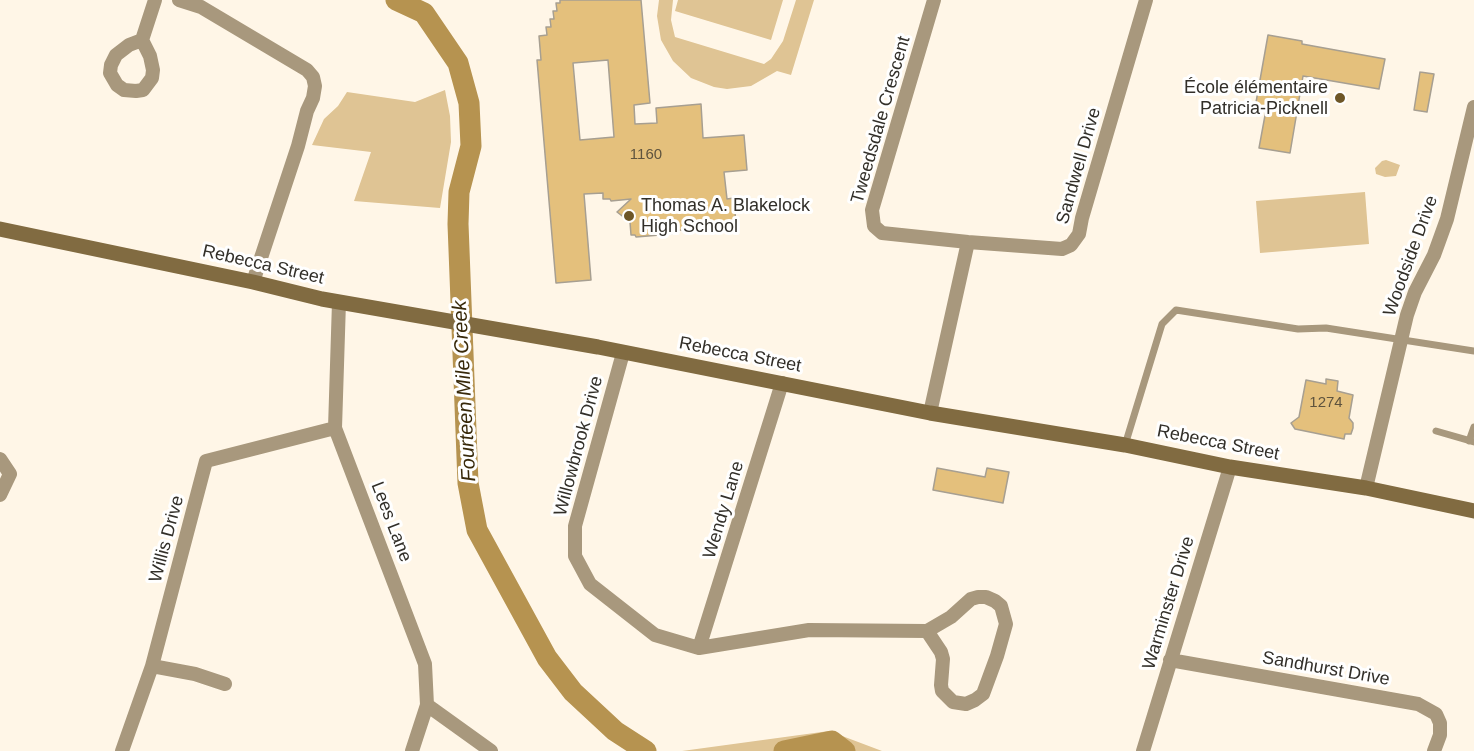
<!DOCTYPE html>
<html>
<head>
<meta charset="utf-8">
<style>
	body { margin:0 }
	canvas { display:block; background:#fff6e7 }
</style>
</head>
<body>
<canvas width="1474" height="751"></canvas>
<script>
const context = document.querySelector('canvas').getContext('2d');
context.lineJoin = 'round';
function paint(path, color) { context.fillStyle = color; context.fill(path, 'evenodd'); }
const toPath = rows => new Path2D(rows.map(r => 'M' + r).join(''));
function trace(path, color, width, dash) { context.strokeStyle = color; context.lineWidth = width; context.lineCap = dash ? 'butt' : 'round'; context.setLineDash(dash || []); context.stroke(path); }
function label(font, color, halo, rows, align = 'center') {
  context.font = font + ' Arial,sans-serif'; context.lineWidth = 6; context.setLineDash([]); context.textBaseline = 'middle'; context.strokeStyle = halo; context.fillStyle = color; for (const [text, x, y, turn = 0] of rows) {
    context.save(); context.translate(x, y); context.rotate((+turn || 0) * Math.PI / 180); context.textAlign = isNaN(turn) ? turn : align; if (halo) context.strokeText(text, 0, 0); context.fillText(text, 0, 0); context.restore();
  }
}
const green = toPath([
	[659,0,673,0,671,20,675,37,764,64,771,59,783,41,796,0,814,0,791,75,777,71,751,86,727,89,714,87,691,78,673,61,661,40,657,16],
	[678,0,783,0,771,40,675,11],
	[445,90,450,116,451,142,440,208,354,201,371,152,312,145,324,119,338,106,347,92,415,102],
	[1386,160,1400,165,1396,176,1385,177,1376,174,1375,168,1382,161],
	[1365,192,1369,244,1260,253,1256,201],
	[829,731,882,751,682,751]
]);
const river = toPath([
	[396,0,424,13,458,63,469,103,471,146,459,192,458,224,468,483,477,530,547,658,573,692,615,731,646,751],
	[784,751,832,741,845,751]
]);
const building = toPath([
	[560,0,641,0,650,103,634,105,635,124,657,123,656,108,701,104,703,138,744,135,747,170,724,172,727,199,734,198,736,225,671,231,672,234,636,237,635,235,631,235,630,222,617,212,631,199,611,201,610,199,603,199,603,193,584,194,591,280,556,283,537,60,541,60,539,36,547,35,546,27,551,27,550,19,554,19,553,11,557,11,556,3,560,3,560,0],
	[608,60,614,137,580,140,573,63,608,60],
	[1268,35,1302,41,1302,44,1385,59,1379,89,1303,76,1290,153,1259,148,1266,110,1255,108,1268,35],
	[1420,72,1434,74,1427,112,1414,110,1420,72],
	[1326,379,1338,381,1337,391,1353,395,1349,418,1353,423,1353,428,1351,434,1345,434,1344,439,1295,429,1291,423,1299,417,1306,380,1326,384,1326,379],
	[937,468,985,477,987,468,1009,472,1003,503,933,490,937,468]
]);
const lane = toPath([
	[1436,431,1474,442],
	[1469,441,1474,427],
	[1125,445,1162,324,1176,310,1298,329,1326,328,1474,351]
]);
const street = toPath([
	[179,0,201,7,307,70,313,77,315,86,313,98,307,111,298,146,253,282],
	[934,0,872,210,874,226,882,233,968,242,1062,249,1071,245,1079,234,1082,218,1146,0],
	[142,40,129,45,116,55,111,65,110,73,117,85,124,90,136,91,143,90,152,78,153,70,150,56,142,40,155,0],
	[339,302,335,428,425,664,427,705,412,751],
	[623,353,575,526,575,556,590,584,655,635,699,648,809,630,927,631,951,617,971,599,978,597,986,597,995,601,1001,606,1006,624,997,656,983,694,975,700,966,704,953,702,942,691,941,685,943,659,941,652,927,631],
	[930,413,968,242],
	[0,459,10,474,0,495],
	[1366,488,1407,315,1415,292,1434,255,1447,219,1474,107],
	[699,648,782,383],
	[1170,660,1418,704,1436,714,1440,723,1440,735,1434,751],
	[152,666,195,674,225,684],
	[427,705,491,751],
	[122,751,152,666,206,461,335,428],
	[1143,751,1230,467]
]);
const secondary = toPath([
	[0,229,253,282,322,299,598,347,930,413,1125,445,1230,467,1366,488,1474,511]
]);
const markers = [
	[1340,98,6,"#6e5626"],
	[629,216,6,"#6e5626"]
];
const numberNames = [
	["1160",646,155],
	["1274",1326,403]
];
const poiNames = [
	["École élémentaire",1328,88],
	["Patricia-Picknell",1328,109],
	["Thomas A. Blakelock",641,206,"left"],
	["High School",641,227,"left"]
];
const streetNames = [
	["Tweedsdale Crescent",881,120,-74],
	["Sandwell Drive",1079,166,-74],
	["Woodside Drive",1411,256,-70],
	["Rebecca Street",263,265,13],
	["Rebecca Street",740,355,11],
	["Rebecca Street",1218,443,11],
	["Willowbrook Drive",579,446,-75],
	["Wendy Lane",724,510,-73],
	["Lees Lane",391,522,69],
	["Willis Drive",167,539,-75],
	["Warminster Drive",1169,603,-73],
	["Sandhurst Drive",1326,669,10]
];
const waterNames = [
	["Fourteen Mile Creek",465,391,-93]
];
paint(green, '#dfc494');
trace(river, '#b69350', 21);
paint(building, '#e4c07c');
trace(building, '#a79f91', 1.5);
trace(lane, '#a8987d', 7);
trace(street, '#a8987d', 14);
trace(secondary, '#816b41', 15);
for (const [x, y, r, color] of markers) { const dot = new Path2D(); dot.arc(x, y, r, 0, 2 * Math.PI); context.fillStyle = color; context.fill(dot); trace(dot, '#fff', 2); }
label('15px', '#5e533e', null, numberNames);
label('18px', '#322f29', '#fff', poiNames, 'right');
label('18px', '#322f29', '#fff', streetNames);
label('italic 20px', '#38290a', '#fff', waterNames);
</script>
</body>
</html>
